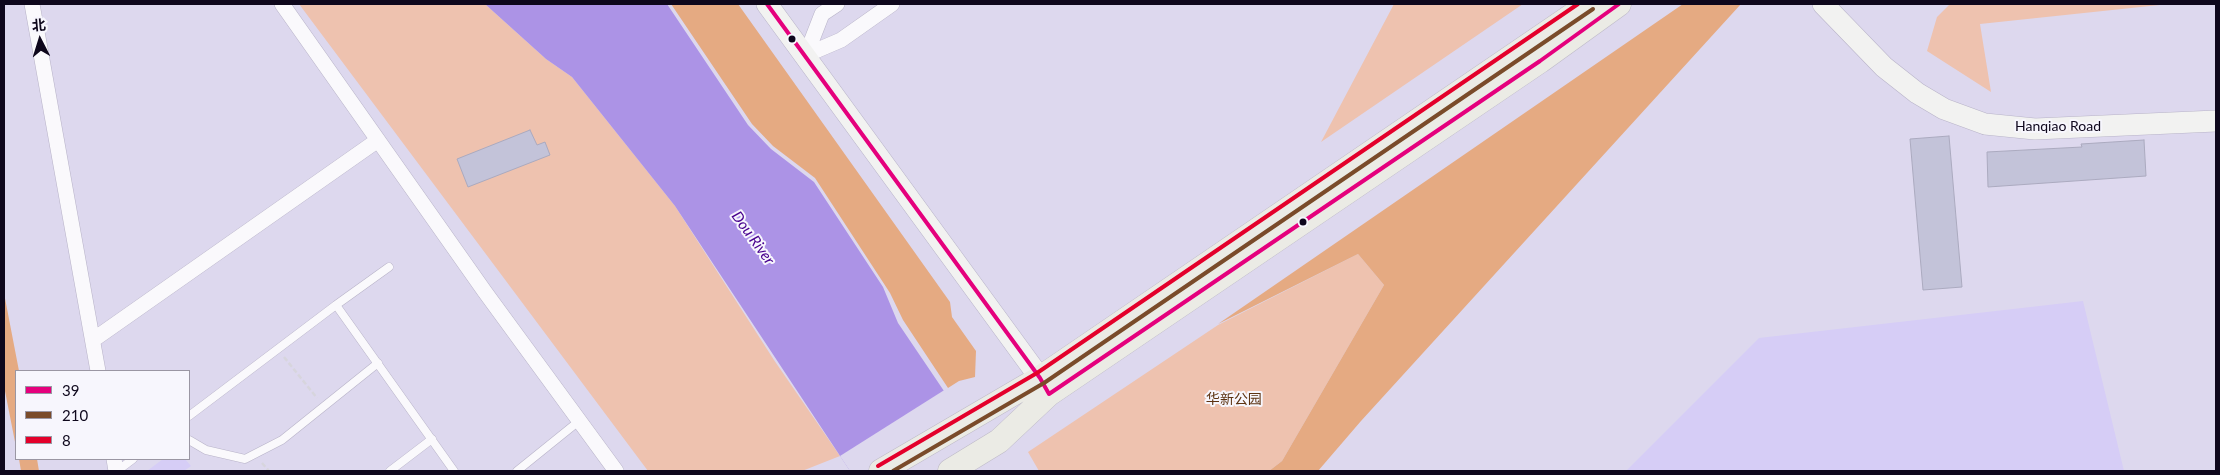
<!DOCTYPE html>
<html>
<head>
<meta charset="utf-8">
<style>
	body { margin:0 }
	#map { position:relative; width:2220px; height:475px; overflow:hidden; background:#ddd8ee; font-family:Lato,"Noto Sans SC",sans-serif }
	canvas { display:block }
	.frame { position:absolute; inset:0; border:5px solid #0e071c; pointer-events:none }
	.legend { position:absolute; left:15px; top:370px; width:175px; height:90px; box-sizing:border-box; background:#f7f6fd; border:1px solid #9a96a3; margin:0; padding:6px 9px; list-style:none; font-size:15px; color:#0e071c }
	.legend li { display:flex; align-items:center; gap:10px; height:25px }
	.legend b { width:25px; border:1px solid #9a96a3 }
	.north { position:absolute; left:15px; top:15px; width:50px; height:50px; -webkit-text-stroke:4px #f7f6fd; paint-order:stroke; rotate:355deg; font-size:14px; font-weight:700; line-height:20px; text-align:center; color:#0e071c }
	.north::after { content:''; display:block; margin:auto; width:18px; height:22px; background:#0e071c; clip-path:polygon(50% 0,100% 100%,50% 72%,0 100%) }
</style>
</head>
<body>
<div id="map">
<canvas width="2220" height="475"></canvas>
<div class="frame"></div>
<ul class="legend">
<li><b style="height:6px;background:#e5007d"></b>39</li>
<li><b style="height:6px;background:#7a4b2a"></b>210</li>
<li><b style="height:6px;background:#e4002b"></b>8</li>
</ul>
<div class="north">北</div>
</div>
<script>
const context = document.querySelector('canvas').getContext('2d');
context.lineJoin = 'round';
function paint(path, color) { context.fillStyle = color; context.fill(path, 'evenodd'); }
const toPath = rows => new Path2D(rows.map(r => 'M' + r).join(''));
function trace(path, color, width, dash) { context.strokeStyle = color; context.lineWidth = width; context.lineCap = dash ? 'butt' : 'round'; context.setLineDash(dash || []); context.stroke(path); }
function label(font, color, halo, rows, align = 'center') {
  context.font = font + ' Lato,"Noto Sans SC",sans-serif'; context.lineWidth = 4; context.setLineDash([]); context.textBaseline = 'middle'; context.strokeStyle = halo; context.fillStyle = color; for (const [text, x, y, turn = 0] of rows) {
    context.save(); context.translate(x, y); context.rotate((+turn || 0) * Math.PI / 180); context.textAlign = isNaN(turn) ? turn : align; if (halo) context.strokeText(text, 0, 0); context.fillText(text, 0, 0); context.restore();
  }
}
const built = toPath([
	[2083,301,2124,471,1626,471,1759,338],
	[163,459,185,459,191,466,184,471,147,471]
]);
const green = toPath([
	[299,4,485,4,546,59,572,77,675,206,774,360,840,456,802,471,648,471],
	[1394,4,1523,4,1321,142],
	[1950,4,2169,4,1980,24,1991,92,1927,51,1937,17],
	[1358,254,1384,285,1282,461,1269,471,1039,471,1028,452,1218,325]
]);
const forest = toPath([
	[671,4,738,4,950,302,952,317,976,351,975,377,959,381,948,388,903,320,890,293,815,178,773,146,752,124],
	[1683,4,1741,4,1361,421,1318,471,1269,471,1282,461,1384,285,1358,254,1218,324],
	[4,293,19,371,16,371,16,447,4,386],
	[19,459,37,459,39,471,21,471]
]);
const water = toPath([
	[485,4,667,4,748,125,771,149,814,182,883,287,898,323,944,391,1004,471,850,471,675,206,572,77,546,59]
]);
const pier = toPath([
	[946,389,1006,470,850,471,840,456]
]);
const building = toPath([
	[530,130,537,145,545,142,550,155,468,187,457,159,530,130],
	[1949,136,1962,287,1923,290,1910,139,1949,136],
	[2144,140,2146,176,1988,187,1987,152,2082,147,2081,144,2144,140]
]);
const path = toPath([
	[284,357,317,398],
	[262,463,269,471]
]);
const lane = toPath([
	[336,305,389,267],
	[189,416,336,305,454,471],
	[189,440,206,450,245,459,282,440,378,363],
	[117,471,133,459],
	[390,471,432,439],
	[517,471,579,421]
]);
const street = toPath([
	[32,4,98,371],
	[282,4,485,292,616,471],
	[806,55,841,40,892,4],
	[806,55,822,14,837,4],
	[93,340,378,140],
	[114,459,116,471]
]);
const secondary = toPath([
	[767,4,1040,378,1048,392],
	[1823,4,1884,67,1917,93,1944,109,1985,124,2035,129,2216,121]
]);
const primary = toPath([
	[881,471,1040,378,1589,4],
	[950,471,999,441,1049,394,1540,61,1619,4]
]);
const bus1 = toPath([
	[767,4,1040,378,1049,394,1540,61,1619,4]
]);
const bus2 = toPath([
	[893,471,1044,383,1593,9]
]);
const bus3 = toPath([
	[878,466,1037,373,1578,4]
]);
const markers = [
	[792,39,4.5,"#0e071c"],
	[1303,222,4.5,"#0e071c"]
];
const streetNames = [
	["Hanqiao Road",2058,126]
];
const parkNames = [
	["华新公园",1234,399]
];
const waterNames = [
	["Dou River",753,238,54]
];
paint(built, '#d6cdf6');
paint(green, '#eec2af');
paint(forest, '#e5aa82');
paint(water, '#ac93e6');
paint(pier, '#ddd8ee');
paint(building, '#c3c3d9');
trace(building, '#abaabf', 1);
trace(lane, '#b8b3c8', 9);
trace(street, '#b8b3c8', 16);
trace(secondary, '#b8b3c8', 22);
trace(primary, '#bebac7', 25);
trace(path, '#d7d5dd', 2.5, [5, 2.5]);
trace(lane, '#faf9fc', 8);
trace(street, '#faf9fc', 15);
trace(secondary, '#f2f2f1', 21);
trace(primary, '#ebebe5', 24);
trace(bus1, '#e5007d', 4);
trace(bus2, '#7a4b2a', 4);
trace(bus3, '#e4002b', 4);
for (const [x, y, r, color] of markers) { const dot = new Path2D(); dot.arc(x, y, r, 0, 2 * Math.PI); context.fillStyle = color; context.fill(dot); trace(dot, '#f7f6fd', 2); }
label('14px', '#0e071c', '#f7f6fd', streetNames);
label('14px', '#5d3312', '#f7f6fd', parkNames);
label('italic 15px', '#47008d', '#f7f6fd', waterNames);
</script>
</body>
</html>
